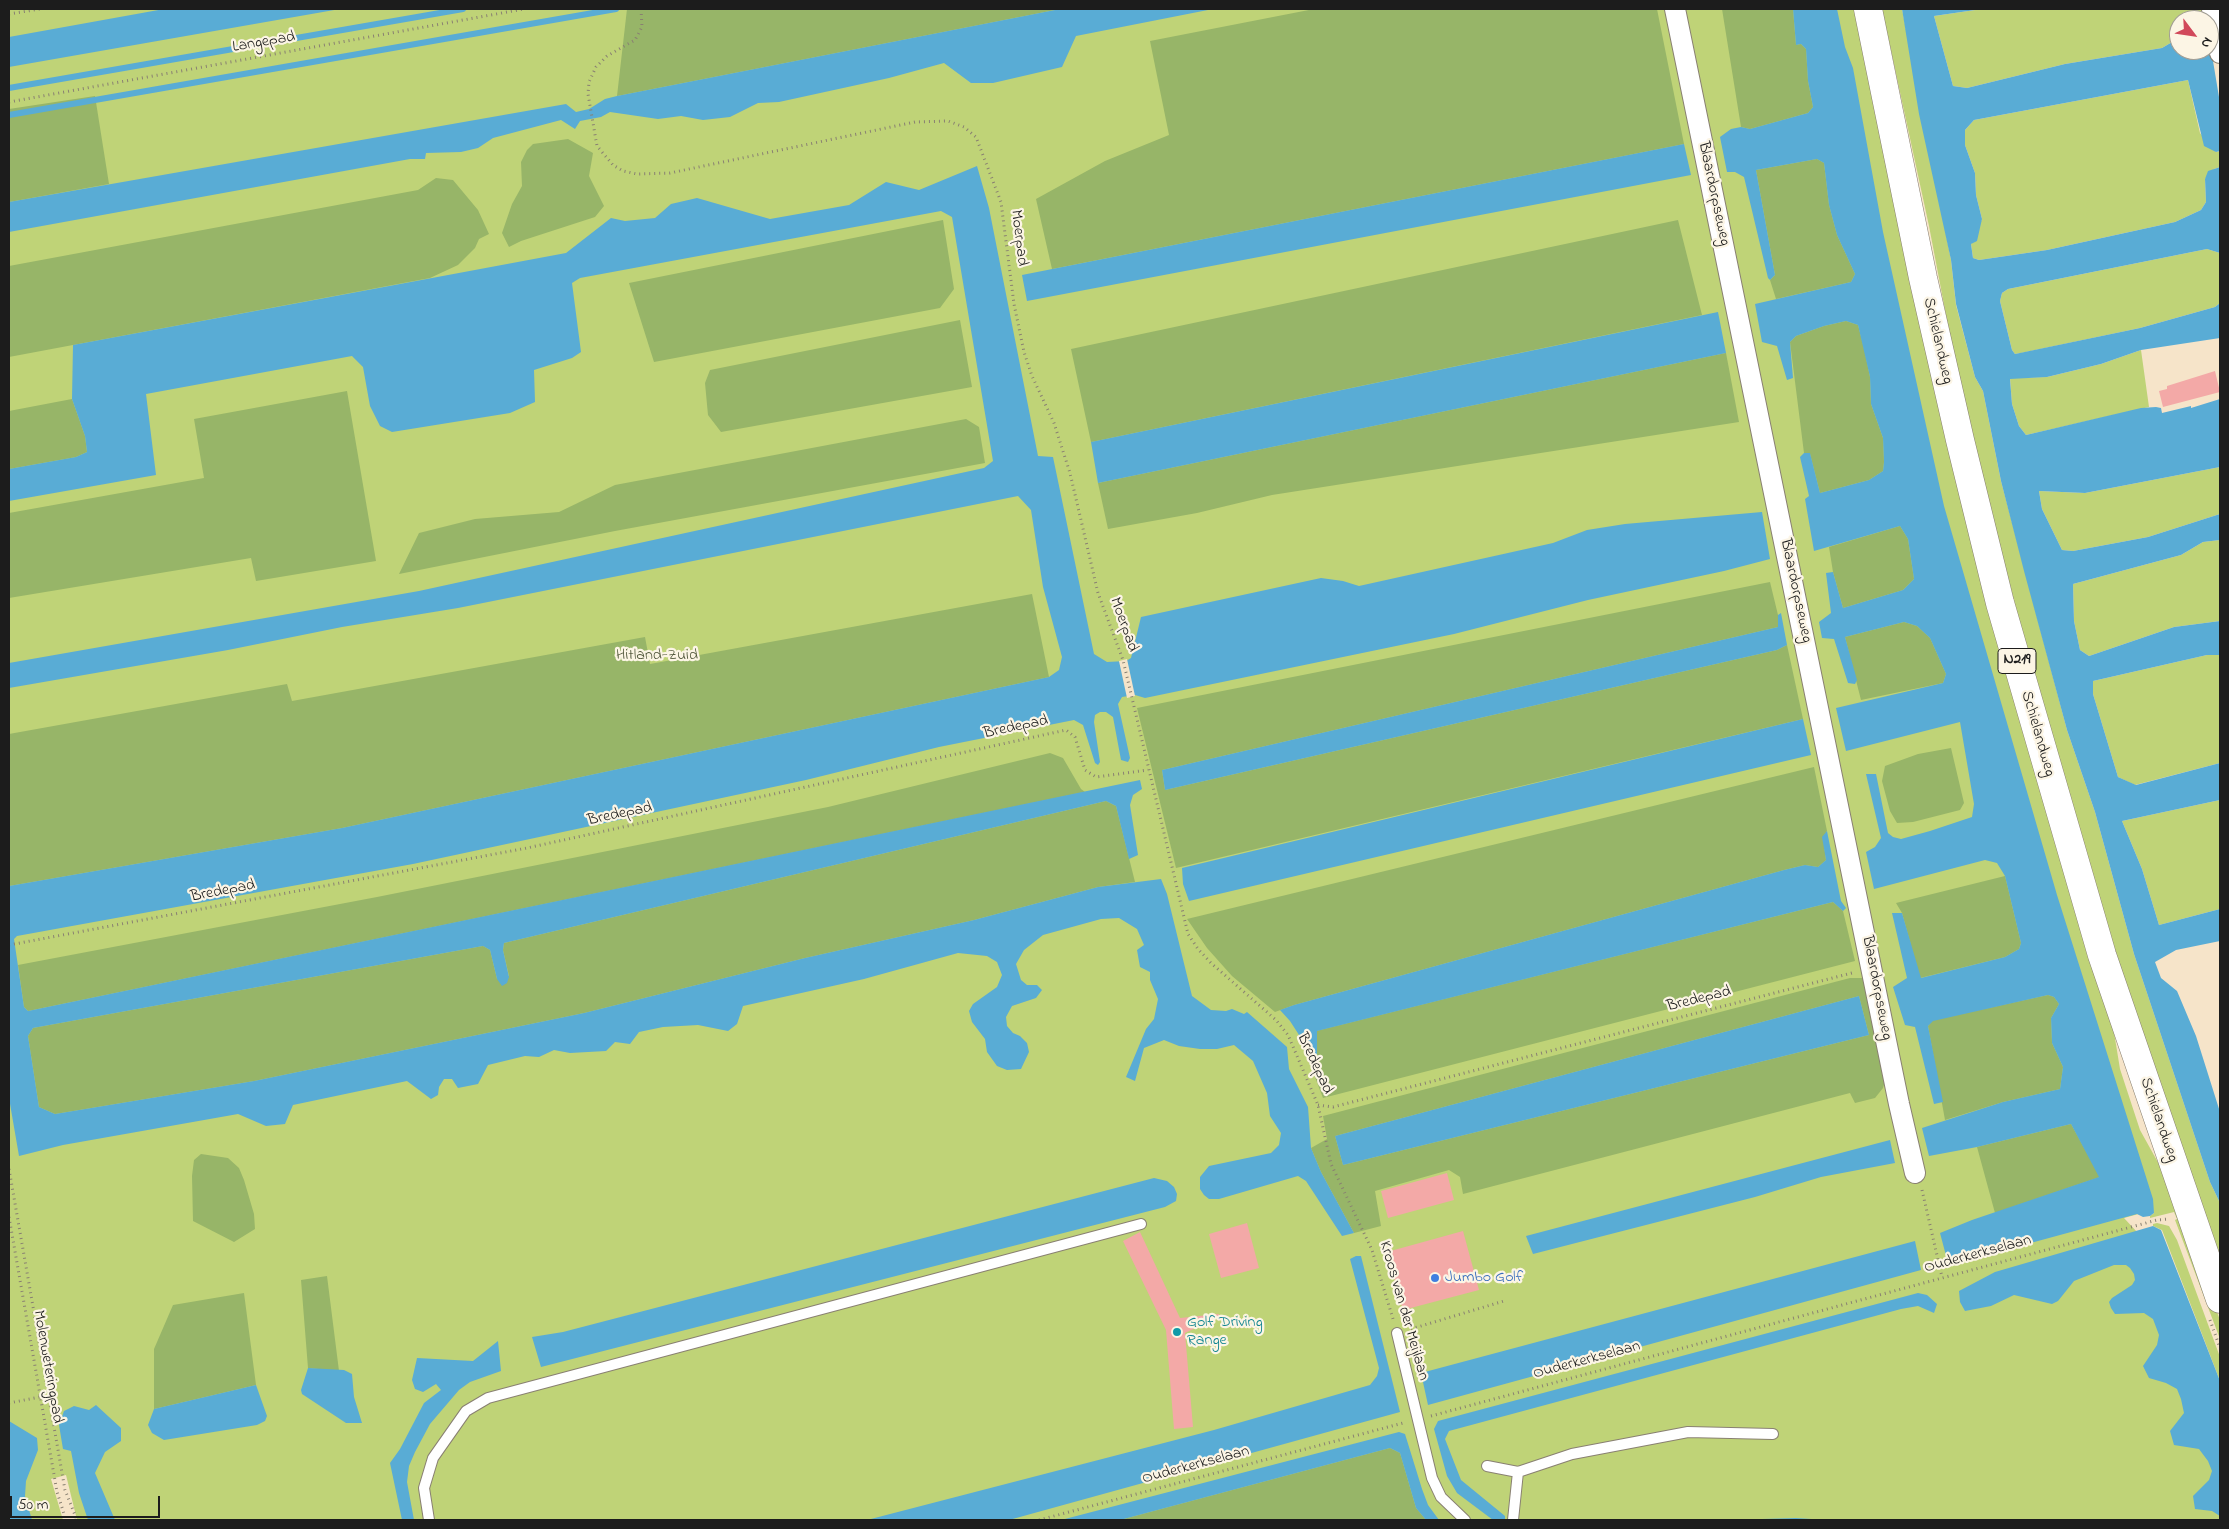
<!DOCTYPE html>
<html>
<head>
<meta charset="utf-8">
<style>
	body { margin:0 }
	#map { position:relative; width:2229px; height:1529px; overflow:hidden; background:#f6e4c9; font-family:"Indie Flower",sans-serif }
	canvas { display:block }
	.frame { position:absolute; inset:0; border:10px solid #1c1c1c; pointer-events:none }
	.north { position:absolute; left:2169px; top:10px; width:50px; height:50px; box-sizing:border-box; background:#fcf5e5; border:1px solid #a29e95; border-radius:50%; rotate:121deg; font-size:14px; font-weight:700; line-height:20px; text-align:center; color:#1c1c1c }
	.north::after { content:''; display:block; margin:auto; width:18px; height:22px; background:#d1495b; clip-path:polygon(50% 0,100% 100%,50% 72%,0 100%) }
	.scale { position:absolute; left:10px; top:1496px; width:150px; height:22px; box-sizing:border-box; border:2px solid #1c1c1c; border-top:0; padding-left:6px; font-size:15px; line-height:18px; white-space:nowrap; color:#1c1c1c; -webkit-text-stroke:4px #fcf5e5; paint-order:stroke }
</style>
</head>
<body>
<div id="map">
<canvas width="2229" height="1529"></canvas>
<div class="frame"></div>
<div class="north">N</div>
<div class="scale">50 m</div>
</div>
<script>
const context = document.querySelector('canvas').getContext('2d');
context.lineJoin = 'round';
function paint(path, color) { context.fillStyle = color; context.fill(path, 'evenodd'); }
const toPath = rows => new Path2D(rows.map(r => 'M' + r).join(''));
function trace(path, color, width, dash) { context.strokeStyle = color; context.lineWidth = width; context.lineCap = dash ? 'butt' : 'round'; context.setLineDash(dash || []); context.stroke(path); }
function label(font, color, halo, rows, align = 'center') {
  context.font = font + ' "Indie Flower",sans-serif'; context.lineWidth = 4.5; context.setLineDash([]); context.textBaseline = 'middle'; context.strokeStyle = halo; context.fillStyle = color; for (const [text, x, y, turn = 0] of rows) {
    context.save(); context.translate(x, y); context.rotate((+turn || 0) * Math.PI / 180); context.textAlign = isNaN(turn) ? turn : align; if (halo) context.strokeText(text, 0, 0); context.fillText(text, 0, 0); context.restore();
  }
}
const green = toPath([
	[9,9,1858,9,2112,1020,2120,1069,2140,1130,2165,1175,2220,1320,2220,1339,2175,1220,2177,1219,2174,1212,2150,1218,2150,1216,2154,1213,2153,1210,2124,1218,2151,1247,2220,1419,2220,1520,77,1520,66,1475,51,1479,63,1520,9,1520],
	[1882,9,1902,9,1951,260,1956,305,1975,377,1983,391,2001,481,2067,730,2095,812,2134,954,2210,1182,2220,1203,2220,1261,2113,950,2043,713,1962,399,1929,226],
	[1982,9,2205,9,2206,20,2179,20,2179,38,2162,48,2065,64,1967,88,1953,86,1934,16],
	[2188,80,2200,133,2216,152,2220,151,2220,167,2214,169,2205,179,2206,202,2201,210,2175,222,2047,250,1979,260,1973,258,1971,244,1982,219,1976,195,1975,173,1965,145,1965,130,1974,120],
	[2207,249,2220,253,2220,303,2215,307,2140,328,2021,353,2015,354,2012,350,2000,301,2002,293,2008,289],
	[2141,350,2149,407,2026,435,2019,426,2012,404,2010,378,2047,377,2101,364],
	[2220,467,2220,514,2148,537,2073,551,2062,550,2042,509,2039,491,2085,493],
	[2220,540,2220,621,2174,627,2089,656,2080,650,2074,621,2073,584,2181,555,2203,542],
	[2207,655,2220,655,2220,763,2135,785,2118,777,2093,694,2093,681],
	[2220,800,2220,909,2159,925,2142,869,2122,821],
	[2157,1223,2169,1226,2177,1240,2220,1357,2220,1381,2162,1230,2153,1226,2153,1224]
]);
const forest = toPath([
	[627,9,1060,9,617,96],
	[1314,9,1657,9,1684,144,1052,269,1036,199,1105,161,1169,135,1150,41],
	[1722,9,1793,9,1796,45,1801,44,1806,49,1808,81,1813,107,1808,113,1750,129,1741,127],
	[95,96,109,184,9,202,9,109],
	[568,139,593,153,589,176,604,206,595,217,521,241,509,247,502,233,512,204,522,186,521,162,527,150,533,144],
	[1817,159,1824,163,1829,205,1837,235,1855,274,1851,282,1776,299,1770,280,1775,275,1756,170],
	[436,178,453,180,478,210,489,234,479,239,475,248,458,265,430,278,9,357,9,266,418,190],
	[943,220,954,289,940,308,654,362,629,283],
	[1678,220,1702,315,1091,442,1071,349],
	[960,320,972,387,721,432,708,415,705,383,710,370],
	[1846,321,1858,325,1864,348,1870,377,1871,404,1883,438,1884,462,1883,471,1869,480,1820,493,1810,454,1804,453,1790,342,1796,336,1824,326],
	[1726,353,1739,422,1272,495,1197,513,1108,529,1098,483],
	[347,391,376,561,256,581,251,558,9,598,9,513,204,478,194,419],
	[72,399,85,436,87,452,76,457,9,469,9,411],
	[966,419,979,427,985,463,615,531,399,574,419,533,475,519,559,512,615,485],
	[1900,526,1908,539,1914,579,1903,590,1843,608,1833,572,1829,547],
	[1770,582,1778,615,1778,627,1162,770,1165,790,1777,650,1787,645,1803,719,1176,868,1137,708],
	[1032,594,1049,677,342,828,9,886,9,734,287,684,292,701,645,637,650,664],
	[1904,622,1917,626,1930,638,1946,674,1943,683,1861,700,1845,637],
	[1951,748,1964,803,1960,810,1913,822,1897,823,1890,811,1882,781,1885,766,1918,754],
	[1050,753,1063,758,1081,789,1085,792,28,1011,24,1007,18,965,377,897,828,807],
	[1814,767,1827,831,1823,837,1826,860,1818,867,1805,865,1784,870,1294,1005,1275,1012,1232,976,1207,948,1187,919],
	[1106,801,1116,806,1135,882,1098,887,974,920,805,958,584,1013,254,1081,55,1114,39,1107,28,1036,33,1028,483,946,490,950,497,979,509,976,503,950,504,943],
	[2005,876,2021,943,2019,949,2005,957,1920,978,1902,913,1896,903],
	[1833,902,1843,911,1855,961,1323,1098,1308,1059,1317,1057,1316,1031],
	[1850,978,1868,978,1887,1074,1883,1088,1875,1098,1855,1103,1850,1093,1463,1194,1460,1177,1449,1170,1375,1191,1381,1226,1354,1233,1321,1172,1311,1148,1327,1139,1323,1116],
	[1859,996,1869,1035,1343,1165,1335,1136],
	[2048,995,2054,997,2059,1004,2051,1018,2052,1043,2063,1067,2060,1089,2003,1102,1945,1120,1928,1026,1933,1020],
	[2071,1124,2100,1177,1995,1213,1977,1147],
	[201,1154,228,1158,239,1168,244,1180,254,1214,255,1229,234,1242,193,1221,192,1176,194,1160],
	[327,1276,339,1371,308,1368,301,1280],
	[244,1293,256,1385,154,1409,154,1349,173,1305],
	[1390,1448,1400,1453,1416,1508,1426,1520,1120,1520]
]);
const water = toPath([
	[164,9,340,9,9,67,9,37],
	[1060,9,1213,9,1076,36,1062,67,993,83,971,83,944,63,889,78,779,102,758,103,730,117,703,120,681,116,658,119,610,112,601,117,580,121,575,129,561,120,493,138,478,148,461,152,426,153,425,159,410,159,9,232,9,202,566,104,576,112,589,109,605,99,617,96],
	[1793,9,1837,9,1845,47,1853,68,1883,232,1944,506,2057,895,2153,1199,2154,1213,2150,1216,2143,1217,2137,1214,1994,1253,1948,1263,1940,1233,1972,1220,2099,1177,2071,1124,1977,1147,1929,1156,1922,1128,2003,1102,2060,1089,2063,1067,2052,1043,2051,1018,2059,1004,2054,997,2048,995,1933,1021,1928,1026,1943,1102,1934,1104,1915,1027,1905,1025,1893,987,1907,978,1892,913,1902,913,1921,978,2005,957,2019,949,2021,943,2005,876,1997,863,1985,860,1874,889,1866,852,1875,847,1881,838,1866,774,1876,774,1888,833,1893,837,1901,839,1930,831,1972,817,1974,804,1960,722,1846,751,1836,708,1943,683,1946,674,1930,638,1917,626,1904,622,1845,637,1857,680,1855,684,1848,683,1834,639,1822,638,1819,622,1831,613,1826,573,1833,572,1843,608,1903,590,1914,579,1908,539,1900,526,1814,551,1805,499,1809,496,1800,457,1804,453,1810,453,1820,493,1869,480,1883,471,1884,462,1883,438,1871,404,1870,377,1858,325,1846,321,1824,326,1796,336,1790,342,1793,378,1787,380,1777,346,1762,342,1755,304,1851,282,1855,274,1837,235,1829,205,1824,163,1817,159,1756,170,1775,275,1770,280,1768,278,1744,177,1735,172,1727,172,1720,137,1731,129,1741,127,1750,129,1808,113,1813,107,1808,81,1806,49,1801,44,1796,45],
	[1902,9,1982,9,1934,16,1953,86,1967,88,2065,64,2162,48,2179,38,2179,50,2209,50,2209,37,2220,103,2220,151,2216,152,2204,146,2188,80,1974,120,1965,130,1965,145,1975,173,1976,195,1982,219,1977,241,1971,244,1973,258,1979,260,2047,250,2175,222,2201,210,2206,202,2205,179,2208,171,2220,167,2220,253,2207,249,2008,289,2002,293,2000,301,2012,350,2015,354,2140,328,2215,307,2220,303,2220,338,2141,350,2101,364,2047,377,2010,379,2012,404,2019,426,2026,435,2141,408,2156,407,2161,408,2162,413,2191,406,2191,408,2220,399,2220,467,2085,493,2039,491,2042,509,2062,550,2073,551,2148,537,2220,514,2220,540,2203,542,2181,555,2073,584,2074,621,2080,650,2089,656,2174,627,2220,621,2220,655,2207,655,2093,681,2093,694,2118,777,2136,785,2220,763,2220,800,2122,821,2142,869,2159,925,2220,909,2220,941,2176,950,2155,962,2161,978,2177,991,2196,1036,2220,1112,2220,1203,2210,1182,2134,954,2095,812,2067,730,2024,571,2001,481,1983,391,1975,377,1956,304,1951,260,1919,114],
	[1684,144,1691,175,1027,301,1022,275],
	[977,166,989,208,1038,456,1053,457,1094,654,1107,662,1126,661,1131,658,1141,617,1321,578,1343,581,1359,586,1553,543,1587,530,1625,524,1762,512,1770,559,1724,571,1588,600,1454,634,1145,698,1135,695,1122,697,1118,704,1130,758,1128,762,1121,760,1113,717,1106,712,1100,712,1095,715,1094,722,1100,762,1098,765,1095,763,1083,725,1074,720,939,747,806,780,413,864,17,936,14,939,24,1007,28,1011,1140,780,1142,789,1133,795,1130,805,1138,855,1129,859,1116,806,1106,801,504,943,503,950,509,977,507,983,502,986,497,979,490,950,483,946,33,1028,28,1036,39,1107,55,1114,254,1081,584,1013,805,958,974,920,1098,887,1161,879,1167,894,1192,996,1211,1010,1226,1011,1232,1009,1244,1014,1247,1012,1287,1047,1289,1069,1308,1107,1311,1148,1321,1172,1354,1233,1342,1236,1306,1181,1298,1176,1219,1199,1209,1199,1204,1195,1200,1189,1200,1177,1209,1166,1271,1153,1279,1145,1281,1133,1270,1116,1267,1093,1253,1061,1234,1045,1217,1049,1200,1049,1179,1046,1164,1040,1144,1048,1135,1081,1126,1077,1146,1029,1154,1019,1158,999,1150,980,1150,972,1140,967,1137,950,1144,945,1137,929,1119,918,1101,919,1043,935,1024,950,1016,964,1021,980,1027,985,1037,985,1042,990,1036,998,1012,1006,1006,1017,1007,1026,1013,1033,1020,1036,1027,1043,1029,1052,1021,1069,1007,1070,997,1066,987,1052,985,1039,972,1022,969,1011,973,1004,997,987,1002,975,997,962,987,956,958,953,864,979,743,1006,737,1024,728,1031,698,1025,663,1027,639,1032,630,1044,615,1042,606,1051,570,1053,554,1050,539,1057,525,1056,488,1065,478,1084,458,1088,452,1079,444,1079,439,1087,438,1095,431,1099,407,1081,293,1105,285,1124,266,1126,238,1114,63,1145,19,1156,9,1098,9,886,342,828,1049,677,1059,670,1062,657,1043,587,1031,510,1018,496,458,608,342,627,228,650,9,688,9,663,419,591,984,468,993,461,952,217,941,211,580,278,572,283,581,352,572,358,534,370,535,402,510,413,392,432,380,426,370,406,363,367,352,356,146,394,156,475,9,501,9,469,76,457,87,452,85,436,72,399,73,345,566,253,611,218,625,221,655,218,671,204,697,198,770,219,849,205,886,182,919,190],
	[1718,312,1726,353,1098,483,1091,442],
	[1781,613,1787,645,1777,650,1165,790,1162,770,1778,627,1778,615],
	[1803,719,1811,755,1189,901,1183,884,1182,868],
	[1827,831,1841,901,1846,908,1843,911,1833,902,1317,1031,1317,1057,1308,1059,1301,1038,1290,1021,1280,1010,1294,1005,1784,870,1805,865,1818,867,1826,860,1822,837],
	[1859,996,1869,1035,1343,1165,1335,1136],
	[1890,1140,1895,1163,1821,1177,1755,1197,1533,1254,1526,1236],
	[1154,1178,1167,1181,1174,1187,1177,1194,1176,1201,1165,1207,541,1367,532,1337,563,1332],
	[2153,1226,2161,1230,2220,1381,2220,1516,2212,1511,2195,1509,2193,1496,2209,1480,2212,1471,2208,1461,2199,1449,2174,1445,2170,1431,2184,1413,2181,1399,2177,1389,2166,1383,2149,1378,2143,1366,2157,1345,2159,1335,2153,1319,2144,1313,2115,1314,2111,1308,2109,1302,2112,1298,2132,1285,2135,1280,2134,1274,2130,1268,2126,1265,2114,1265,2074,1281,2058,1301,2052,1304,2014,1295,1991,1306,1965,1311,1960,1302,1959,1291,1995,1272],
	[1915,1241,1921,1270,1428,1405,1421,1373],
	[1356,1256,1361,1256,1400,1412,1009,1520,867,1520,1214,1430,1370,1385,1377,1376,1379,1368,1350,1259],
	[1918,1293,1927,1295,1937,1304,1934,1313,1918,1306,1901,1309,1449,1431,1445,1439,1461,1480,1505,1516,1505,1520,1493,1520,1457,1493,1447,1476,1434,1429,1438,1421],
	[498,1341,501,1371,470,1382,459,1390,430,1424,415,1452,409,1466,407,1482,414,1520,402,1520,390,1463,400,1449,424,1403,441,1390,436,1384,423,1392,415,1389,412,1380,417,1358,473,1361],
	[308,1368,344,1370,352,1374,354,1397,362,1423,346,1423,302,1394,301,1390],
	[256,1385,267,1416,265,1421,257,1425,164,1440,152,1433,148,1425,154,1409],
	[96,1405,121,1428,121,1441,105,1452,95,1473,115,1520,88,1520,79,1493,71,1451,63,1449,59,1425,64,1411,74,1406,89,1410],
	[9,1421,37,1438,38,1450,26,1481,25,1496,32,1520,9,1520],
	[1399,1432,1405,1434,1422,1489,1428,1505,1439,1520,1426,1520,1416,1508,1400,1453,1390,1448,1120,1520,1061,1520],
	[1796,1518,1827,1520,1748,1520,1762,1519]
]);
const pier = toPath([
	[1127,659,1135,696,1127,698,1119,661]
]);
const stream = toPath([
	[9,88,463,9],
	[9,115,616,9]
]);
const building = toPath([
	[2215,371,2220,392,2163,407,2159,391,2167,389,2167,386],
	[1447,1173,1454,1200,1388,1218,1381,1191],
	[1247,1223,1259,1268,1221,1278,1209,1234],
	[1463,1231,1479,1290,1403,1310,1387,1252],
	[1140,1232,1180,1318,1219,1314,1219,1317,1185,1333,1193,1427,1174,1429,1166,1330,1123,1241]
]);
const path = toPath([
	[641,9,642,27,635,40,607,56,596,67,589,82,588,94,597,146,613,165,623,171,637,174,670,173,915,122,948,121,964,127,976,137,1001,202,1014,304,1024,352,1032,376,1054,423,1070,473,1098,593,1123,660,1188,934,1198,949,1211,963,1276,1020,1288,1035,1318,1105,1331,1164,1372,1250,1393,1319],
	[9,14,40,9],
	[9,102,524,9],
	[9,945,527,848,1066,730,1075,737,1085,770,1096,777,1148,770],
	[1318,1105,1333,1107,1852,973],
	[9,1169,65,1490,77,1520],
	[1922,1190,1942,1277],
	[9,1217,57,1492,66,1520],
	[2210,1320,2220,1348],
	[1411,1329,1504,1301],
	[9,1403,40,1397],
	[1431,1416,2157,1220,2169,1219],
	[1039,1520,1403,1423]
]);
const service = toPath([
	[1397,1333,1432,1478,1441,1497,1465,1520],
	[1487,1466,1518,1472,1513,1520],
	[1518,1472,1572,1454,1688,1432,1773,1434],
	[429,1520,424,1488,433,1458,466,1411,488,1398,1141,1224]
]);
const minor = toPath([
	[1675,9,1899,1104,1915,1173],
	[2212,9,2220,53]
]);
const primary = toPath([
	[1868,9,1923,278,1960,440,2000,603,2102,955,2220,1299]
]);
const markers = [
	[1435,1278,5,"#3f7fe0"],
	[1177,1332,5,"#0f9aa8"]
];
const shields = [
	[2017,661,38]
];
const shieldNames = [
	["N219",2017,661]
];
const streetNames = [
	["Langepad",264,43,-10],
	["Blaardorpseweg",1713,194,78],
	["Moerpad",1018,238,83],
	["Schielandweg",1937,341,77],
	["Blaardorpseweg",1795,591,78],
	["Moerpad",1123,625,70],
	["Bredepad",1016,728,-12],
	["Schielandweg",2037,734,74],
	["Bredepad",620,815,-12],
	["Bredepad",223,892,-11],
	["Blaardorpseweg",1876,988,79],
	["Bredepad",1699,1000,-14],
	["Bredepad",1314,1064,65],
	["Schielandweg",2158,1120,71],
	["Ouderkerkselaan",1978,1255,-15],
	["Kroos van der Meijlaan",1403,1311,74],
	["Ouderkerkselaan",1587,1361,-15],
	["Molenweteringpad",47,1367,80],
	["Ouderkerkselaan",1196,1466,-15]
];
const parkNames = [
	["Hitland-Zuid",657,656]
];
const shopNames = [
	["Jumbo Golf",1445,1278]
];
const cultureNames = [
	["Golf Driving",1187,1323],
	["Range",1187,1341]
];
paint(green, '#bfd377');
paint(forest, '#97b568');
paint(water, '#59acd5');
paint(pier, '#f6e4c9');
trace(stream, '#59acd5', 6);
paint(building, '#f3a9a7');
trace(service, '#898072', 12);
trace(minor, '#898072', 22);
trace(primary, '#898072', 29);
trace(path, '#898072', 3, [1, 4]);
trace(service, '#fff', 10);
trace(minor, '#fff', 20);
trace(primary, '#fff', 28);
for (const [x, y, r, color] of markers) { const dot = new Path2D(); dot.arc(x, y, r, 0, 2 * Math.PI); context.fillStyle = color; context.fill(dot); trace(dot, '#fcf5e5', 2); }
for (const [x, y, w] of shields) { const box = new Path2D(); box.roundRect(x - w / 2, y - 12.5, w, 25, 4); context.fillStyle = '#fcf5e5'; context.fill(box); trace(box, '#1c1c1c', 1); }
label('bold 15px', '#1c1c1c', null, shieldNames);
label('16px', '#1c1c1c', '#fcf5e5', streetNames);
label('16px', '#4d5337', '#fcf5e5', parkNames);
label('16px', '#366cbe', '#fcf5e5', shopNames, 'left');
label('16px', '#0d838f', '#fcf5e5', cultureNames, 'left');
</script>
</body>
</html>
